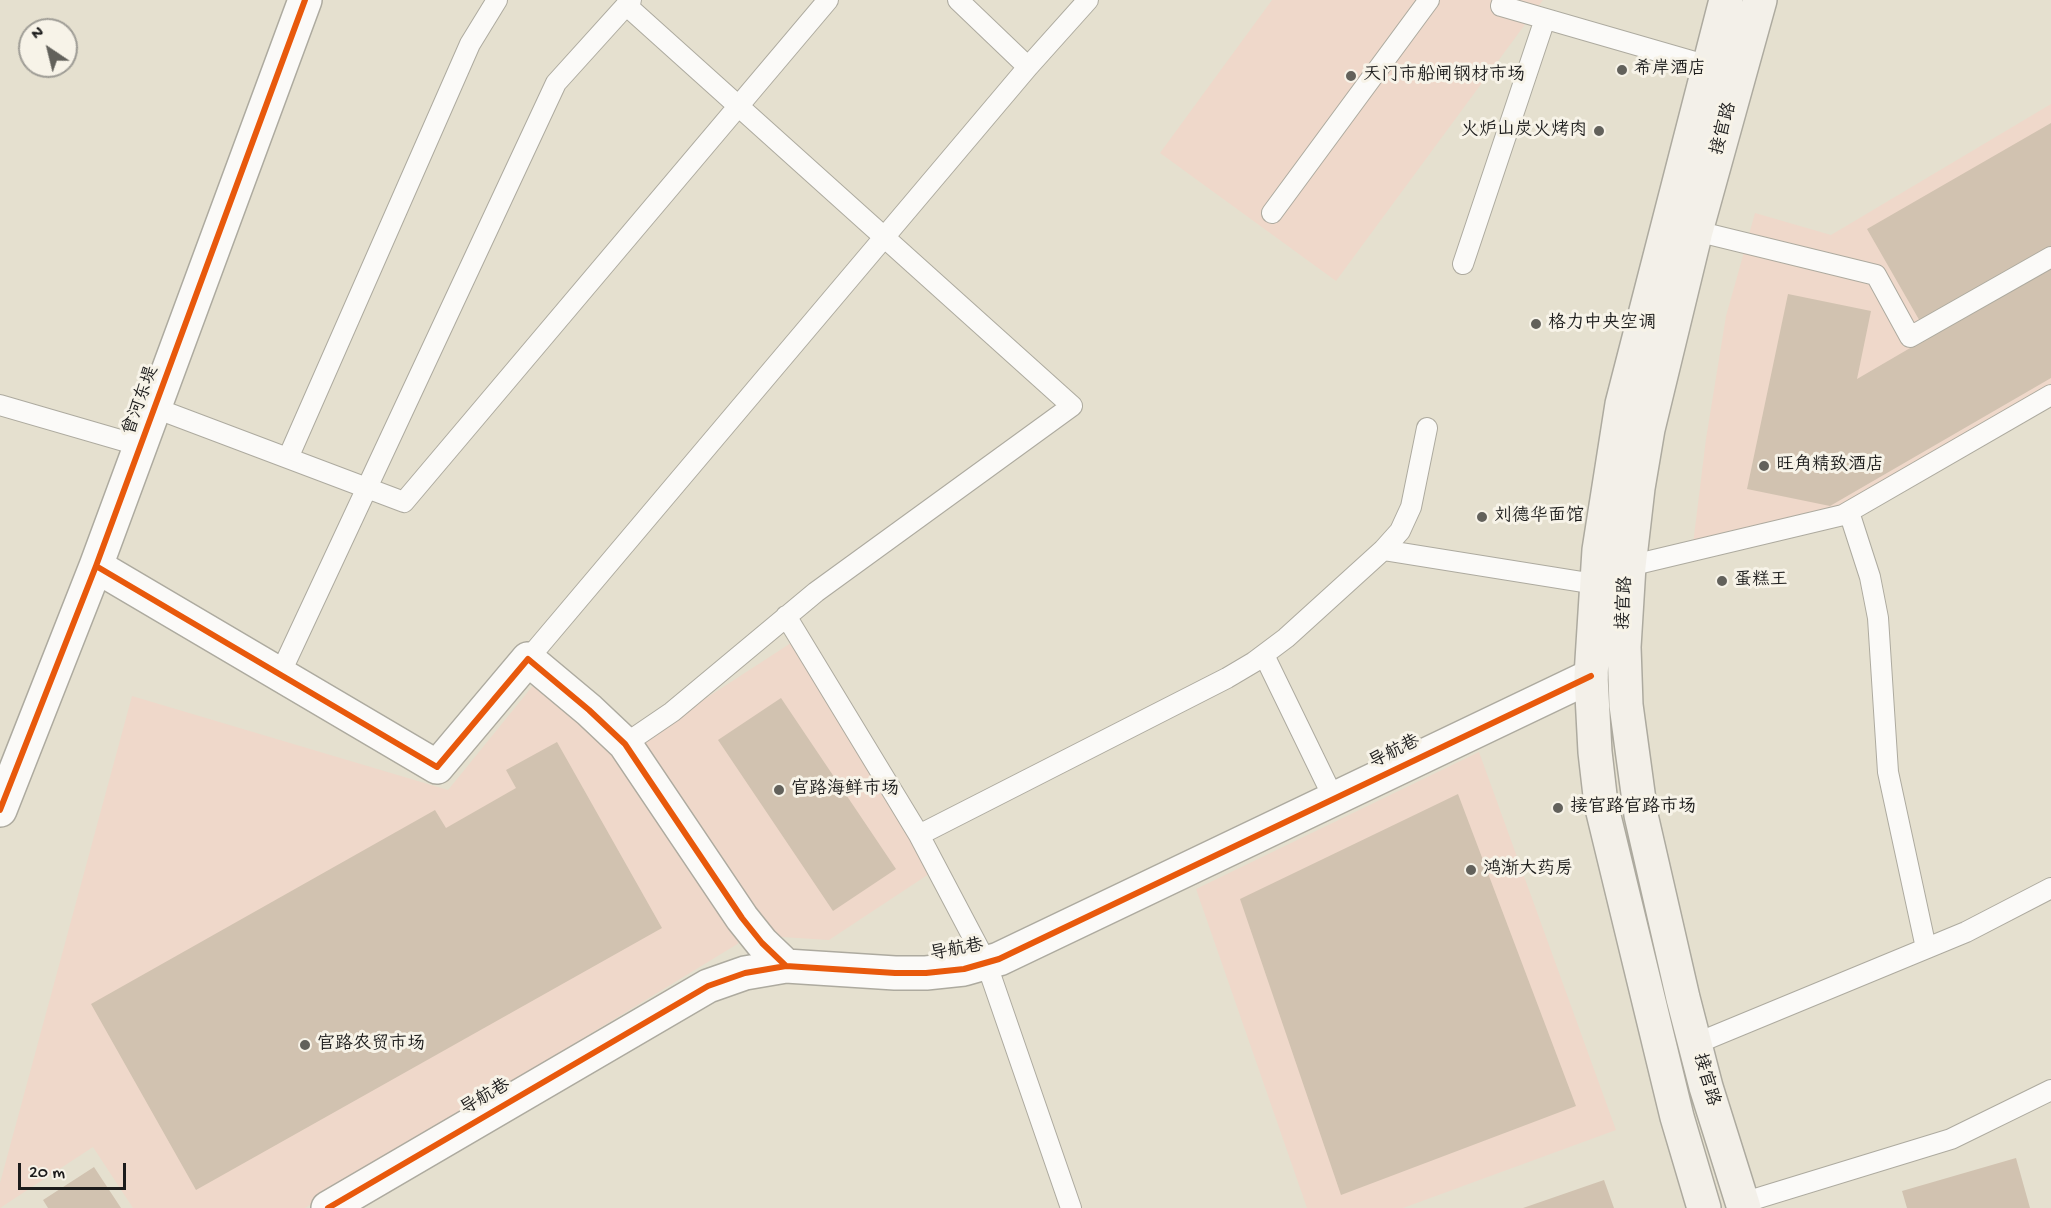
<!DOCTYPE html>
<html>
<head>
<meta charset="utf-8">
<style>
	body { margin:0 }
	#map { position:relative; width:2051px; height:1208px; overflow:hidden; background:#e5e0cf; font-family:"Gochi Hand",sans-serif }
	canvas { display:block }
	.north { position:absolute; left:18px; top:18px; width:60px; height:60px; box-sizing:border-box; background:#f7f3e8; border:2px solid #9f9d96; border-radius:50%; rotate:325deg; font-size:16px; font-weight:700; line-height:24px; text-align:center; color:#1c1c1c }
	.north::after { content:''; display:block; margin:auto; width:21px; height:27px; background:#62615b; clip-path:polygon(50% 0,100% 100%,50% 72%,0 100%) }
	.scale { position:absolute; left:18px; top:1163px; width:108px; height:27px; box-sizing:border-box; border:3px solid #1c1c1c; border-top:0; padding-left:8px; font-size:18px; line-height:21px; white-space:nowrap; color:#1c1c1c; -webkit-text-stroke:4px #f7f3e8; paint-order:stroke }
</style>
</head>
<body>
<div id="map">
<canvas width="2051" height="1208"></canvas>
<div class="north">N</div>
<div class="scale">20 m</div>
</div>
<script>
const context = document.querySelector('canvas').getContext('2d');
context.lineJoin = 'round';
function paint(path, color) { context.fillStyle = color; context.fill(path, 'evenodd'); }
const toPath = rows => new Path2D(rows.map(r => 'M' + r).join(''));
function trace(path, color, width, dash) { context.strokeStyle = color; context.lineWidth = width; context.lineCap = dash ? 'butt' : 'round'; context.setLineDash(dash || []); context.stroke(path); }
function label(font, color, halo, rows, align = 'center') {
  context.font = font + ' "Gochi Hand","LXGW WenKai TC",sans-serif'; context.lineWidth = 6; context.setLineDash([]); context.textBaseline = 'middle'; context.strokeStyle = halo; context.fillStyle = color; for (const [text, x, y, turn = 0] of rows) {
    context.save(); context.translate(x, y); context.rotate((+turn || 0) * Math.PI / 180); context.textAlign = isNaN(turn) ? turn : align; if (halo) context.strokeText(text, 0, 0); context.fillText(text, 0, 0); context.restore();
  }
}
const built = toPath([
	[1272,0,1543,0,1336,281,1160,153],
	[2051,104,2051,390,1842,511,1693,544,1706,439,1726,316,1755,213,1831,235],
	[794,641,932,872,829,940,766,936,640,741],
	[535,683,608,739,739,943,305,1208,133,1208,93,1147,0,1208,0,1183,132,696,448,790],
	[1479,752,1616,1130,1403,1208,1307,1208,1196,889]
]);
const building = toPath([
	[2051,123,2051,378,1830,506,1747,489,1788,294,1871,311,1857,379,1929,337,1867,229],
	[781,698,896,869,833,911,718,740],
	[557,742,662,928,196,1190,91,1004,435,810,446,828,516,788,506,770],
	[1458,794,1576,1106,1341,1195,1240,899],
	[2016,1158,2030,1208,1907,1208,1902,1191],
	[94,1167,121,1208,48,1208,43,1200],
	[1604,1180,1614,1208,1523,1208]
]);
const lane = toPath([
	[1503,0,1501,6,1709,66],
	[1028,67,1088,0],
	[1272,213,1429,0],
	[1696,231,1876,275,1910,337,2051,257],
	[1463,264,1545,19],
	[0,405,141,446],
	[155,408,404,502,828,0],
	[288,458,470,44,497,0],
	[1849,512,1870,577,1878,618,1888,772,1926,948],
	[1383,550,1595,584],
	[1629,566,1843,515,2051,395],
	[786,616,919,835],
	[1264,655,1334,799],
	[528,659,1028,67,958,0],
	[280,674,556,83,631,0],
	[625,744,672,712,816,592,1072,406,626,5],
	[1695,1044,1966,932,2051,888],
	[1742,1203,1951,1139,2051,1090],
	[1071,1208,986,962,919,835,1227,678,1254,662,1286,638,1383,550,1400,531,1411,507,1427,428]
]);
const street = toPath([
	[96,566,437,767,528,659,589,710,625,744,742,918,762,943,786,966],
	[0,810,96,566,305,0],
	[328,1208,708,986,745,973,786,966,895,973,926,973,964,969,999,959,1591,676]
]);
const secondary = toPath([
	[1704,1208,1677,1117,1601,804,1595,752,1591,676,1599,550,1622,404,1726,0],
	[1744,1208,1706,1087,1683,998,1641,815,1626,705,1624,647,1629,566,1638,488,1648,429,1696,231,1760,0]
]);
const cycleway = toPath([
	[96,566,437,767,528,659,589,710,625,744,742,918,762,943,786,966],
	[0,810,96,566,305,0],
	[328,1208,708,986,745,973,786,966,895,973,926,973,964,969,999,959,1591,676]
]);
const markers = [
	[1622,70,6,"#62615b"],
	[1351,76,6,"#62615b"],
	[1599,131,6,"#62615b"],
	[1536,324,6,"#62615b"],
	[1764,466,6,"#62615b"],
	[1482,517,6,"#62615b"],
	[1722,581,6,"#62615b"],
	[779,790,6,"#62615b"],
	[1558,808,6,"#62615b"],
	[1471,870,6,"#62615b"],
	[305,1045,6,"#62615b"]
];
const poiNames = [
	["希岸酒店",1634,70],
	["天门市船闸钢材市场",1363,76],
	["火炉山炭火烤肉",1587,131,"right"],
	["格力中央空调",1548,324],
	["旺角精致酒店",1776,466],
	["刘德华面馆",1494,517],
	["蛋糕王",1734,581],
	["官路海鲜市场",791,790],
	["接官路官路市场",1570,808],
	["鸿渐大药房",1483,870],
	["官路农贸市场",317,1045]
];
const streetNames = [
	["接官路",1725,129,-75],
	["曾河东堤",142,401,-70],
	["接官路",1626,603,-87],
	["导航巷",1395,753,-26],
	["导航巷",957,951,-10],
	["接官路",1705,1080,74],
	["导航巷",486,1098,-30]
];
paint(built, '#efd8ca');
paint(building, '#d1c2b0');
trace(lane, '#adaa9f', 22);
trace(street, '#adaa9f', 36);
trace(secondary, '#adaa9f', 36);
trace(lane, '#fbfaf8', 20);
trace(street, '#fbfaf8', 33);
trace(secondary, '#f3f0e9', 33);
trace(cycleway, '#e8590c', 6);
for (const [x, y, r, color] of markers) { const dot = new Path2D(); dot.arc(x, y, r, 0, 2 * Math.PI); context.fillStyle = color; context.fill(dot); trace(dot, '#f7f3e8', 2); }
label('18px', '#1c1c1c', '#f7f3e8', poiNames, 'left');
label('18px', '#1c1c1c', '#f7f3e8', streetNames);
</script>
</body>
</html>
